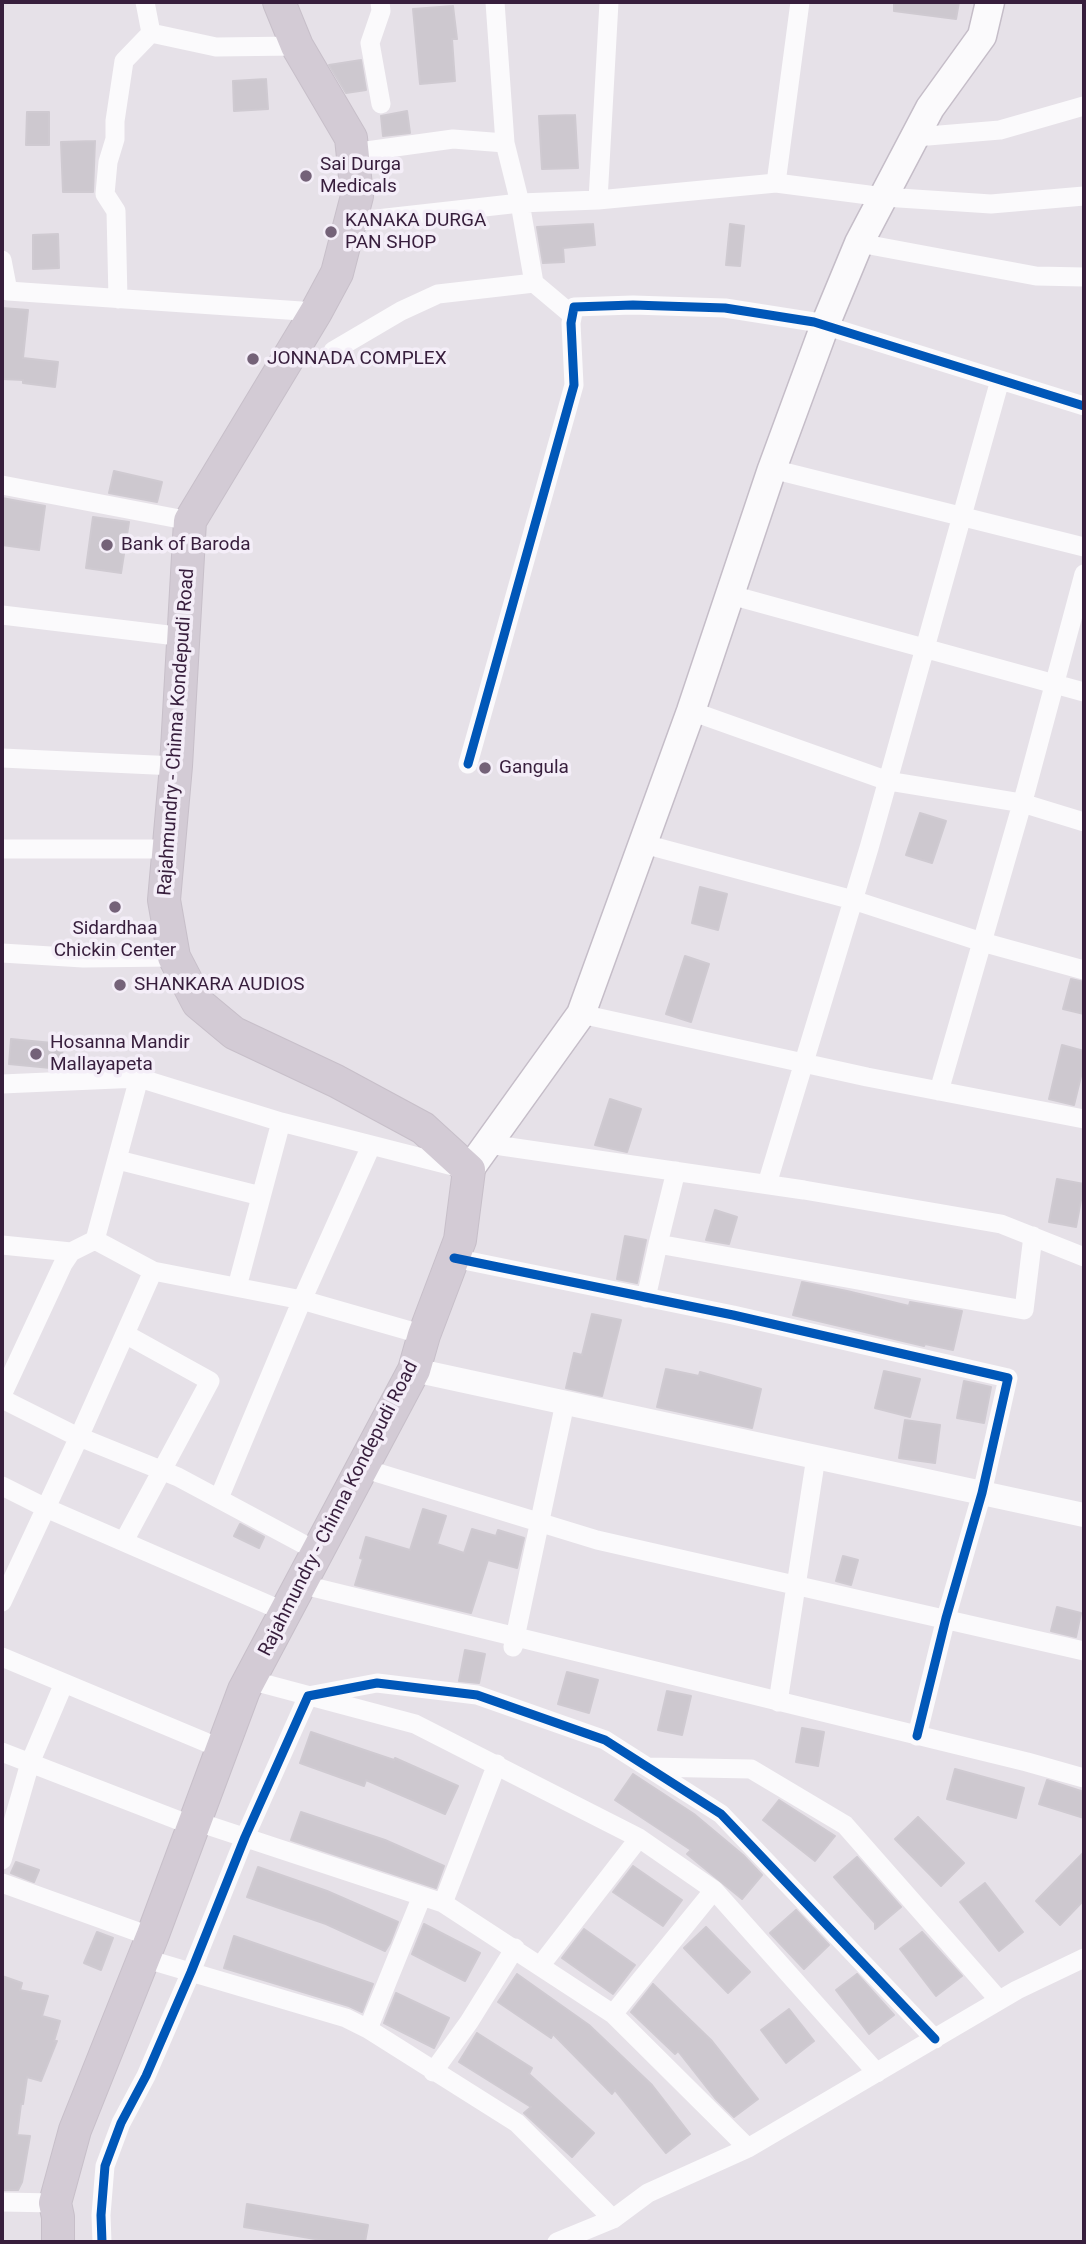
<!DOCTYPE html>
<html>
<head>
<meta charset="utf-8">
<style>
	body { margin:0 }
	#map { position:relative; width:1086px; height:2244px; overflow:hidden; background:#e6e1e8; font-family:Roboto,sans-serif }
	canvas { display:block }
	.frame { position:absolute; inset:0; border:4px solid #371e3c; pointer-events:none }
</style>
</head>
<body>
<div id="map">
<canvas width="1086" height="2244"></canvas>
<div class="frame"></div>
</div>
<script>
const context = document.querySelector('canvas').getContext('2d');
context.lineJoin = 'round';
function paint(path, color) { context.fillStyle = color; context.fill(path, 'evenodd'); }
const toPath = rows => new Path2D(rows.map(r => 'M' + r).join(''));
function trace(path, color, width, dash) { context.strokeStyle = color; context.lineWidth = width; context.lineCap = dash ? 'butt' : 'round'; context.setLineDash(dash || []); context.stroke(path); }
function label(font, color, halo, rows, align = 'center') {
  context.font = font + ' Roboto,sans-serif'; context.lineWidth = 7; context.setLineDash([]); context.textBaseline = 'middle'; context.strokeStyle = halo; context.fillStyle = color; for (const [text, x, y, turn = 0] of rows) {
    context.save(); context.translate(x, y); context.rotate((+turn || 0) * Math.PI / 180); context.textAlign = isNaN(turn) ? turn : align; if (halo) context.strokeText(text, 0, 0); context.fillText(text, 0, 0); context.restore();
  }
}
const building = toPath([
	[894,2,959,2,956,19,894,11,894,2],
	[453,6,457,39,452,39,455,81,420,84,413,9,453,6],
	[361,60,366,90,346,93,329,65,361,60],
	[266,79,268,109,234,111,233,81,266,79],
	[407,111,410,133,383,136,381,116,407,111],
	[27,112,49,112,49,145,26,145,27,112],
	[575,115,578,168,542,169,539,116,575,115],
	[95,141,93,192,63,192,61,142,95,141],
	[593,224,595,245,563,248,564,262,543,263,537,227,593,224],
	[730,224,744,226,740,266,726,265,730,224],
	[58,234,59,268,33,269,33,235,58,234],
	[2,308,28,310,23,358,58,362,55,387,23,383,23,380,2,379,2,308],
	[114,471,162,482,157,502,109,493,114,471],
	[2,498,45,506,39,550,2,545,2,498],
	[93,517,129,522,121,573,86,568,93,517],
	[920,813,946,821,932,863,906,855,920,813],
	[700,887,727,894,718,930,692,923,700,887],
	[685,956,709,964,691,1022,666,1014,685,956],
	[1071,979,1084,982,1084,1014,1063,1009,1071,979],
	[11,1039,63,1044,61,1069,9,1064,11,1039],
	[1062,1045,1084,1051,1084,1064,1074,1105,1049,1099,1062,1045],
	[610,1099,641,1109,627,1152,595,1145,610,1099],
	[1057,1179,1084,1184,1076,1227,1049,1222,1057,1179],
	[715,1210,737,1217,729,1244,706,1240,715,1210],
	[625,1236,646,1240,637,1283,617,1279,625,1236],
	[802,1282,847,1291,909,1306,910,1302,962,1311,953,1350,925,1344,924,1346,793,1315,802,1282],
	[592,1314,621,1320,602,1396,566,1388,574,1353,582,1355,592,1314],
	[666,1369,699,1376,700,1372,761,1389,752,1428,657,1407,666,1369],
	[884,1371,920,1379,910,1417,875,1408,884,1371],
	[964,1381,991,1387,984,1423,957,1418,964,1381],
	[905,1420,940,1425,935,1463,899,1458,905,1420],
	[423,1509,446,1516,437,1544,464,1553,472,1529,496,1536,498,1530,524,1538,517,1568,488,1560,471,1613,355,1585,363,1559,360,1558,366,1537,410,1550,423,1509],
	[240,1524,264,1537,259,1548,234,1536,240,1524],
	[843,1556,858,1560,851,1585,836,1581,843,1556],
	[1057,1607,1081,1613,1076,1637,1051,1631,1057,1607],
	[465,1650,485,1654,479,1683,459,1681,465,1650],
	[567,1672,598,1680,589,1713,558,1704,567,1672],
	[667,1691,691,1696,682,1735,658,1730,667,1691],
	[802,1728,824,1732,818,1766,796,1762,802,1728],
	[311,1732,394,1760,395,1758,458,1786,445,1814,366,1780,364,1786,300,1763,311,1732],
	[955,1769,1024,1788,1016,1818,947,1799,955,1769],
	[633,1774,694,1814,743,1855,762,1875,742,1899,687,1854,691,1850,615,1800,633,1774],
	[1047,1780,1084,1792,1084,1818,1039,1804,1047,1780],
	[779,1800,835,1836,815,1861,763,1820,779,1800],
	[301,1812,385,1840,444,1866,436,1888,291,1840,301,1812],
	[918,1817,964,1863,941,1886,895,1839,918,1817],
	[1084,1852,1084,1900,1060,1925,1036,1901,1084,1852],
	[857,1857,901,1907,875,1929,875,1923,834,1877,857,1857],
	[16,1862,39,1870,34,1882,11,1873,16,1862],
	[633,1866,682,1900,663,1926,613,1892,633,1866],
	[258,1867,327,1891,398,1922,390,1943,385,1951,326,1924,247,1897,258,1867],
	[985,1883,1023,1932,999,1951,960,1902,985,1883],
	[796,1910,829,1945,804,1969,770,1933,796,1910],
	[424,1924,480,1953,465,1981,412,1954,424,1924],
	[706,1927,750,1972,728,1993,684,1948,706,1927],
	[584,1929,635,1965,613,1994,562,1958,584,1929],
	[97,1932,113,1938,101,1970,84,1963,97,1932],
	[922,1932,962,1976,936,1996,900,1949,922,1932],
	[234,1936,373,1984,362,2012,349,2006,224,1968,234,1936],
	[517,1974,589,2025,652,2085,690,2134,666,2153,615,2090,612,2094,553,2034,551,2038,498,2002,517,1974],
	[857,1974,894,2015,869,2034,836,1990,857,1974],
	[2,1976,22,1983,20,1990,48,1996,42,2016,60,2021,54,2041,57,2041,41,2081,27,2077,23,2104,21,2104,17,2135,30,2136,22,2182,18,2190,2,2190,2,1976],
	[653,1984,712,2041,758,2099,734,2117,715,2098,678,2051,675,2054,631,2012,653,1984],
	[396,1993,449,2018,434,2048,384,2023,396,1993],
	[789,2009,814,2041,786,2063,761,2030,789,2009],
	[477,2033,532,2068,529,2074,594,2133,572,2157,524,2113,531,2107,459,2062,477,2033],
	[247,2204,368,2225,365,2242,333,2242,244,2227,247,2204]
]);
const minor = toPath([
	[380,2,381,11,370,43,381,104],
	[495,2,505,143,520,203,534,283,572,315],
	[151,33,216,47,297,46],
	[916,137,1000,130,1084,106],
	[352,153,453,139,505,143],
	[776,183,800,2],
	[598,200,609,2],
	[350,222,520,203,598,200,776,183,884,197,991,204,1084,196],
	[859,243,1036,276,1084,277],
	[2,260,8,291,2,290],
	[8,291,316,312],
	[118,299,116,211,105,194,108,162,115,139,115,121,124,61,151,33,145,2],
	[333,351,401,311,438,294,534,283],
	[772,469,1084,547],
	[2,485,190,521],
	[731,595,1084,692],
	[2,615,185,637],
	[691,711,888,781,1022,803,1084,822],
	[2,758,176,766],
	[468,764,574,385,571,323,574,307,633,305,725,308,814,322,1084,406],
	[644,844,853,900,982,942,1084,970],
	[2,849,169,849],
	[2,953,83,958,174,957],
	[581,1014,867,1077,1084,1119],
	[2,1084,139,1078],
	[939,1091,1026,790,1084,574],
	[488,1144,804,1190,1001,1224,1084,1257],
	[118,1160,261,1196],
	[676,1171,658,1244,1024,1310,1033,1236],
	[767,1184,869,848,1000,380],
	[2,1245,71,1252],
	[454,1258,733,1315,1008,1378,982,1493,946,1618,917,1736],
	[237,1287,281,1122],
	[646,1298,658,1244],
	[424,1335,302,1300,153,1271,95,1240,139,1078,281,1122,461,1168],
	[2,1395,63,1264,71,1252,95,1240],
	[2,1399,72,1434,178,1477,318,1552],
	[362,1468,597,1540,1084,1651],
	[2,1486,46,1508,285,1612],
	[219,1498,302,1300,371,1146],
	[124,1541,210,1381,125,1334],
	[300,1584,1027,1762,1084,1778],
	[2,1602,79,1437,153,1271],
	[513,1647,565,1403],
	[2,1657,222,1749],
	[250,1680,415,1724,639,1838,714,1890,877,2073],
	[778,1702,816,1457],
	[2,1752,193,1826],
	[648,1767,751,1769,845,1825,999,2000],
	[195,1821,443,1903,613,2014,748,2148],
	[2,1860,30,1763,64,1683],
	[2,1883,152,1937],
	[443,1903,497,1764],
	[143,1958,346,2018,368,2029,517,2123,613,2219],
	[540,1966,639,1838],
	[613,2014,714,1890],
	[368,2029,422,1896],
	[433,2072,469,2022,515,1948],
	[2,2202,55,2203],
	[102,2242,101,2215,105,2166,121,2123,146,2076,191,1972,245,1837,308,1696,377,1683,477,1695,605,1740,721,1814,935,2039],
	[557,2242,613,2219,648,2193,748,2148,1017,1990,1084,1958]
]);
const tertiary = toPath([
	[414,1370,1084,1515]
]);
const secondary = toPath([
	[469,1170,581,1014,691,711,772,469,825,325,859,243,930,108,982,36,990,2]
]);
const primary = toPath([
	[58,2242,58,2217,55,2203,75,2130,152,1937,244,1690,414,1370,424,1335,460,1240,469,1170,423,1128,336,1081,234,1033,198,1003,174,957,164,900,176,766,190,521,316,312,337,273,357,196,351,138,297,46,279,2]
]);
const cycleway = toPath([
	[468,764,574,385,571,323,574,307,633,305,725,308,814,322,1084,406],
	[454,1258,733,1315,1008,1378,982,1493,946,1618,917,1736],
	[102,2242,101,2215,105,2166,121,2123,146,2076,191,1972,245,1837,308,1696,377,1683,477,1695,605,1740,721,1814,935,2039]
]);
const markers = [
	[306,176,7,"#746278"],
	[331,232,7,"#746278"],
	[253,359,7,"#746278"],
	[107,545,7,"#746278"],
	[485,768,7,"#746278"],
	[115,907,7,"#746278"],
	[120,985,7,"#746278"],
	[36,1054,7,"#746278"]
];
const poiNames = [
	["Sai Durga",320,165],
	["Medicals",320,187],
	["KANAKA DURGA",345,221],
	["PAN SHOP",345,243],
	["JONNADA COMPLEX",267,359],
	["Bank of Baroda",121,545],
	["Gangula",499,768],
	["Sidardhaa",115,929,"center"],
	["Chickin Center",115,951,"center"],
	["SHANKARA AUDIOS",134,985],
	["Hosanna Mandir",50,1043],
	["Mallayapeta",50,1065]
];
const streetNames = [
	["Rajahmundry - Chinna Kondepudi Road",177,732,-86],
	["Rajahmundry - Chinna Kondepudi Road",339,1509,-63]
];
paint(building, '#cdc8cf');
trace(building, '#cfcad1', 2);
trace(secondary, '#c5bdc8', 31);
trace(primary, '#c7bfc9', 34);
trace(minor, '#fbfafc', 19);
trace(tertiary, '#fbfafc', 24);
trace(secondary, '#fbfafc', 28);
trace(primary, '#d3cbd5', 32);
trace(cycleway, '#0057b8', 9);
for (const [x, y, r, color] of markers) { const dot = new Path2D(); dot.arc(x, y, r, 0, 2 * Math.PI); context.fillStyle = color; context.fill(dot); trace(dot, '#f4eef8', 2.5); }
label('19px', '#371e3c', '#f4eef8', poiNames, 'left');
label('19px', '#371e3c', '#f4eef8', streetNames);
</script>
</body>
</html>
